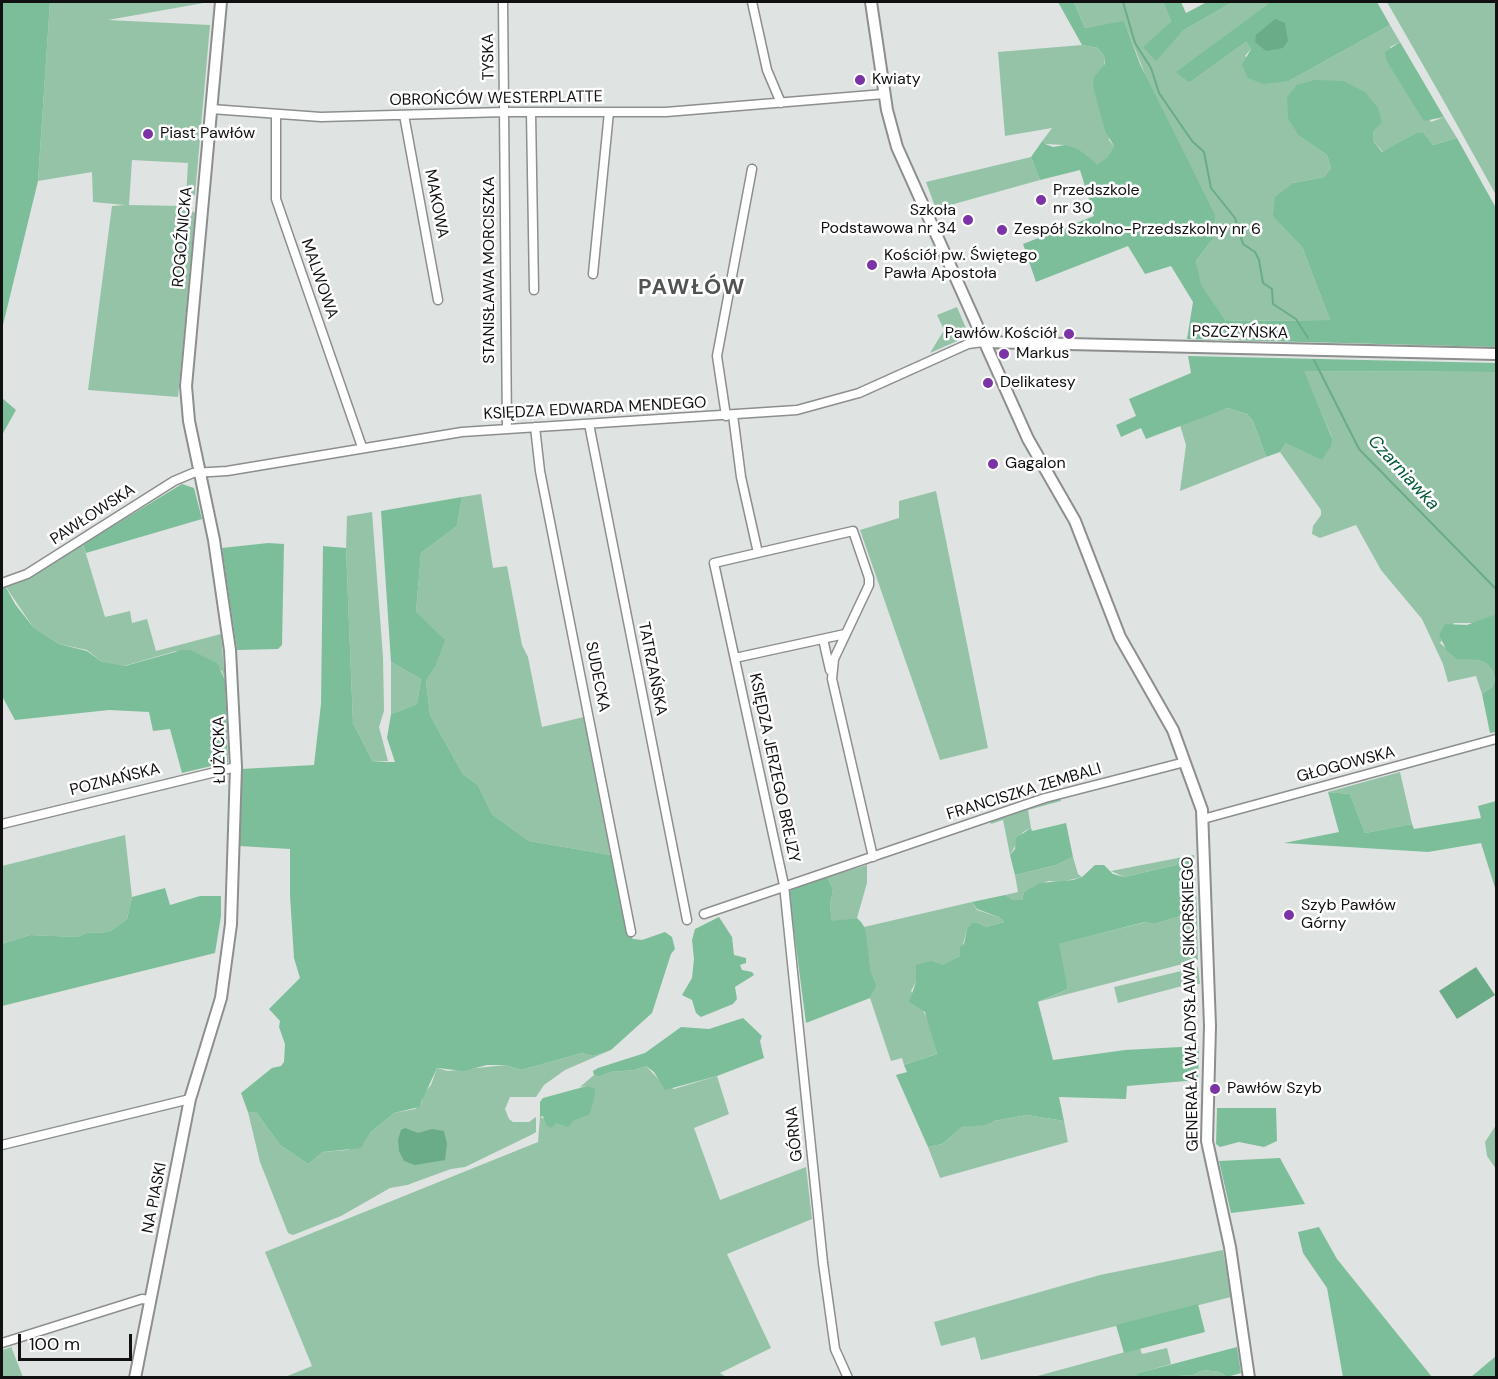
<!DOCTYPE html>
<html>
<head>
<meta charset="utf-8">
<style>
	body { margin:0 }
	#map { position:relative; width:1498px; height:1379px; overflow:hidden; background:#dfe3e1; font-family:"DM Sans",sans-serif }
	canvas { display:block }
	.frame { position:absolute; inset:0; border:3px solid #101110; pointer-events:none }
	.scale { position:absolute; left:18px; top:1334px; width:114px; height:27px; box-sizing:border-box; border:3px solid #101110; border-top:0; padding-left:8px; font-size:18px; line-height:21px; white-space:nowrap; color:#101110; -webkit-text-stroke:4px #fff; paint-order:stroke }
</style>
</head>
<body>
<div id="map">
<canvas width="1498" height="1379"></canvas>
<div class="frame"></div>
<div class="scale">100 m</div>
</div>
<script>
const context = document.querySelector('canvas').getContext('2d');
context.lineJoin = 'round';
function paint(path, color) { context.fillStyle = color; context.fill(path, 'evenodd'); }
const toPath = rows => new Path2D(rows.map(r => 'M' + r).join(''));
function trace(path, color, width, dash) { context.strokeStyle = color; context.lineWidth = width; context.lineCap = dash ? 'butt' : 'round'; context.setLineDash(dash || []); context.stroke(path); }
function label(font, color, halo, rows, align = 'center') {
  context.font = font + ' "DM Sans",sans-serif'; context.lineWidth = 5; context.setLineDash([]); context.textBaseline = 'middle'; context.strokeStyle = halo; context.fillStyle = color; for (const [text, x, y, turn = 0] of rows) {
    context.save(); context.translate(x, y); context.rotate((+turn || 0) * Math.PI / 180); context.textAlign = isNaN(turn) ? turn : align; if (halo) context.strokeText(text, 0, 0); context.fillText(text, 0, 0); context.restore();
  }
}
const green = toPath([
	[50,2,209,2,108,20,210,25,195,195,186,198,188,163,132,160,129,205,183,206,195,213,178,397,88,390,112,206,125,205,93,202,92,172,38,181],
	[1074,2,1163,2,1171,22,1156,60,1184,30,1233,2,1299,2,1177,72,1189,83,1246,42,1251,49,1245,56,1289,81,1390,25,1400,42,1390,47,1431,122,1444,117,1457,138,1433,145,1424,133,1416,133,1383,152,1373,141,1373,132,1382,121,1299,136,1327,155,1331,168,1324,177,1293,183,1274,216,1302,247,1330,320,1226,321,1200,285,1196,261,1212,240,1124,22,1085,28],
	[1387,2,1496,2,1496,195,1446,105],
	[1082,45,1098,48,1104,56,1109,140,1114,146,1107,159,1097,164,1065,145,1045,144,1043,140,1052,128,1005,136,998,52],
	[1031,157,1040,180,936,209,926,182],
	[957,307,968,333,966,337,930,353,944,330,937,315],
	[1303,371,1496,372,1496,614,1476,623,1454,623,1440,643,1457,658,1477,660,1486,663,1492,670,1495,679,1492,687,1482,694,1476,676,1448,682,1443,664,1422,619,1381,570,1356,525,1320,538,1312,534,1313,526,1321,515,1321,510,1280,452,1286,443,1332,437],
	[1228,408,1247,414,1253,421,1266,457,1180,491,1186,445,1180,425],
	[936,491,988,748,940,760,860,530,899,518,899,501],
	[481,494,493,568,507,566,522,645,528,657,542,727,584,717,611,855,529,841,492,814,478,785,463,774,430,715,426,681,435,667,416,612,421,553,457,526,462,497],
	[372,512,383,657,384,711,379,727,388,761,373,762,353,723,346,548,347,516],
	[83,544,105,617,130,611,132,623,147,619,156,651,221,634,225,680,222,671,176,651,124,666,113,665,102,662,87,650,59,644,33,627,6,587,35,575],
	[391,662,421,679,417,704,391,714],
	[1400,772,1412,824,1365,833,1350,794,1328,792],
	[1060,798,1061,801,1028,810,1031,828,1023,832,1010,855,1003,820,991,824,990,820],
	[125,835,132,897,127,919,109,932,87,933,77,937,30,935,2,944,2,866],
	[1073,857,1078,874,1082,877,1061,882,1048,881,1024,892,1022,900,1014,900,1005,895,1018,892,1015,875,1056,865],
	[1178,858,1176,865,1124,877,1111,871],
	[867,865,867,883,857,918,832,922,830,906,833,889,827,877],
	[972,902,977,910,999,917,1004,922,986,927,979,923,967,929,960,956,943,966,916,965,916,982,911,991,928,1019,937,1054,904,1065,902,1058,891,1061,870,998,877,986,871,972,864,927],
	[1197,911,1198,960,1041,1001,1068,989,1058,944,1146,922,1154,924],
	[1198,967,1200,984,1186,985,1118,1003,1114,987],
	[611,1050,565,1070,544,1085,536,1097,510,1097,505,1109,509,1119,513,1122,529,1122,536,1117,536,1132,533,1134,465,1167,451,1169,407,1185,390,1188,341,1216,293,1235,288,1233,260,1162,248,1112,256,1112,280,1145,308,1164,323,1152,347,1150,364,1143,371,1132,394,1113,415,1109,422,1102,423,1094,431,1085,437,1068,448,1071,506,1065,521,1070,582,1053,593,1056],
	[646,1066,664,1085,674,1089,717,1076,729,1114,694,1128,720,1200,806,1167,812,1219,727,1254,771,1348,720,1373,726,1377,285,1377,312,1366,265,1252,538,1142,540,1117,556,1123,587,1116,594,1095,587,1086,580,1087,594,1075,599,1077,610,1072,635,1070],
	[1027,1115,1064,1121,1068,1142,940,1178,928,1147,942,1144,962,1127],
	[1496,1125,1496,1169,1487,1156,1485,1142],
	[1223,1250,1231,1297,981,1360,975,1337,941,1346,934,1322,1100,1275],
	[12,1347,12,1349,23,1377,2,1377,2,1350],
	[1140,1348,1142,1354,1167,1348,1171,1364,1136,1374,1140,1377,1030,1378],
	[1203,1370,1220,1372,1227,1377,1149,1378,1193,1375]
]);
const forest = toPath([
	[2,2,50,2,38,181,2,329],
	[1058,2,1074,2,1085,28,1124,21,1140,64,1215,215,1212,240,1196,261,1201,285,1226,321,1330,320,1302,247,1273,216,1275,197,1293,183,1324,177,1331,168,1327,155,1299,136,1288,118,1287,97,1297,85,1314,80,1343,81,1365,92,1378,108,1382,122,1373,132,1373,141,1382,152,1416,133,1424,133,1433,145,1457,138,1496,208,1496,347,1187,339,1193,302,1171,266,1145,274,1128,246,1036,282,1023,244,1094,216,1080,170,1040,180,1031,157,1043,140,1045,144,1053,147,1065,145,1078,149,1097,164,1107,158,1114,146,1105,131,1093,86,1094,77,1105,64,1104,56,1098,48,1082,45],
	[1163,2,1181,2,1186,13,1207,2,1233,2,1184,30,1156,61,1143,47,1171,22],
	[1271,2,1377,2,1390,25,1289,81,1263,84,1248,78,1242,65,1251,49,1246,42,1189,83,1176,72],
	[1400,42,1444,117,1424,121,1386,60,1385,52],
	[1188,356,1496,363,1496,372,1304,371,1332,438,1331,446,1322,460,1286,443,1280,452,1266,457,1253,421,1247,414,1228,408,1146,439,1141,428,1121,437,1116,425,1136,416,1129,399,1191,373],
	[2,398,16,410,2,435],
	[182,484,194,488,202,519,86,553,83,544],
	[462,497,457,526,421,553,416,612,445,640,435,667,426,681,430,715,463,774,478,785,492,814,529,841,611,855,630,935,633,939,642,940,665,932,672,937,675,949,671,954,652,1013,611,1050,593,1056,582,1053,521,1070,506,1065,487,1065,464,1071,437,1068,419,1107,394,1113,371,1132,361,1148,323,1152,308,1164,280,1145,256,1112,248,1112,241,1093,272,1068,281,1066,284,1062,285,1044,279,1027,280,1021,269,1009,300,978,294,958,290,896,290,849,239,846,241,769,314,765,321,704,323,546,346,548,353,723,373,762,395,762,387,738,391,714,417,704,421,679,391,662,381,511],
	[268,543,284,544,282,645,278,649,237,650,222,548],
	[2,580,15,604,33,627,59,644,87,651,102,662,125,666,182,650,190,650,217,663,225,680,228,762,182,773,170,729,153,731,149,712,109,710,15,720,2,696],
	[1496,614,1496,732,1490,733,1482,694,1492,687,1495,679,1492,670,1486,663,1477,660,1457,659,1447,651,1439,635,1445,624,1467,625],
	[1328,792,1350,794,1365,833,1412,824,1414,829,1481,818,1478,806,1496,801,1496,891,1481,843,1428,852,1284,843,1339,832],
	[1066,823,1073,857,1056,865,1015,875,1010,855,1015,849,1016,838,1031,828,1032,831],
	[1194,855,1197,911,1154,924,1145,922,1059,944,1068,989,1038,1002,1053,1060,1125,1050,1199,1046,1198,1080,1127,1086,1126,1099,1059,1097,1064,1121,1027,1115,994,1121,985,1125,962,1127,942,1144,928,1147,896,1075,907,1072,904,1065,937,1054,925,1012,909,1002,916,982,916,965,931,961,943,965,960,956,960,947,964,944,967,929,972,923,979,923,986,927,1004,922,999,917,977,909,972,902,1005,895,1014,900,1022,900,1024,892,1040,883,1073,880,1082,877,1095,865,1104,865,1113,874,1124,877,1176,865,1178,858],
	[827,877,833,889,830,906,832,921,857,918,861,922,865,928,871,972,877,986,870,998,806,1023,789,893,793,887],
	[165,888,170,905,200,896,221,896,221,916,215,953,2,1006,2,944,30,935,77,937,87,933,109,932,127,919,132,897],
	[719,917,732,937,734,955,746,958,746,963,740,965,742,970,752,972,754,975,735,987,737,999,733,1004,701,1017,696,1013,692,1000,682,995,692,978,694,959,692,940,695,929],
	[743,1018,762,1036,760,1041,764,1058,717,1076,665,1090,654,1072,646,1066,635,1070,610,1072,599,1077,594,1075,593,1071,598,1068,645,1053,681,1027,709,1029],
	[587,1086,595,1089,595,1095,590,1113,587,1116,574,1120,568,1127,556,1123,551,1128,546,1125,543,1116,540,1117,540,1102,543,1098],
	[1217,1108,1276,1108,1277,1141,1264,1147,1239,1142,1220,1147,1216,1144],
	[1280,1158,1305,1204,1231,1213,1219,1161],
	[1319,1227,1337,1259,1432,1377,1343,1377,1327,1288,1303,1253,1298,1232],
	[1198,1304,1205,1332,1124,1353,1116,1325],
	[1237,1347,1241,1373,1227,1377,1220,1372,1203,1370,1193,1375,1149,1378,1140,1377,1135,1374],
	[1496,1356,1496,1377,1471,1377]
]);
const water = toPath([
	[1275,19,1285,23,1288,41,1283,48,1266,51,1255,42,1256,35],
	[1476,967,1495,995,1457,1019,1439,991],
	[405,1128,418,1133,432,1129,444,1131,447,1144,445,1160,415,1165,404,1161,399,1151,398,1140,401,1130]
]);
const stream = toPath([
	[1123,2,1135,43,1151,68,1159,93,1192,141,1204,152,1211,188,1235,218,1243,244,1255,252,1259,260,1263,283,1272,289,1273,304,1296,319,1308,338],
	[1314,360,1359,449,1496,589]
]);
const minor = toPath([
	[503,2,507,429],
	[752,2,767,70,781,103],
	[211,109,321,117,505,112,666,112,884,94],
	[531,112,534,290],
	[276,115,276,199,362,447],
	[404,115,438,300],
	[593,274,609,112],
	[733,415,741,477,758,553],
	[726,416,717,356,752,169],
	[589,424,687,920],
	[535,427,540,471,631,932],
	[2,583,27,574,174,481,193,473,227,471,462,432,797,410,859,393,968,344,983,342],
	[823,639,830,670],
	[735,658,845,634],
	[1203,819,1496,739],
	[2,824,236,767],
	[704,914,1045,798,1185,762],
	[2,1145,190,1099],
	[2,1343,142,1299,151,1300],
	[848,1378,835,1349,823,1263,784,885,714,563,853,531,869,578,869,585,834,659,832,679,873,857]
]);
const tertiary = toPath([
	[871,2,887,110,897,147,1028,439,1075,521,1120,637,1173,730,1202,810,1210,1026,1207,1141,1230,1247,1249,1378],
	[983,342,1496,354],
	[135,1378,190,1099,221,998,231,924,236,767,230,650,214,540,189,421,186,386,221,2]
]);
const markers = [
	[860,80,6,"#7b33a6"],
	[148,134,6,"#7b33a6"],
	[1041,200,6,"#7b33a6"],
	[968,220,6,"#7b33a6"],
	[1002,230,6,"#7b33a6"],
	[872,265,6,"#7b33a6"],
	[1069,334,6,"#7b33a6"],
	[1004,354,6,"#7b33a6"],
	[988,383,6,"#7b33a6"],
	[993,464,6,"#7b33a6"],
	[1289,915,6,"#7b33a6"],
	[1215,1089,6,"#7b33a6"]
];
const streetNames = [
	["TYSKA",489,57,-91],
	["OBROŃCÓW WESTERPLATTE",496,99,-1],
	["MAKOWA",436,204,79],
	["ROGOŹNICKA",183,237,-85],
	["STANISŁAWA MORCISZKA",490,270,-90],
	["MALWOWA",319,279,71],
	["PSZCZYŃSKA",1240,333,1],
	["KSIĘDZA EDWARDA MENDEGO",595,409,-3],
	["PAWŁOWSKA",93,515,-33],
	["TATRZAŃSKA",652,669,79],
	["SUDECKA",597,677,79],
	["ŁUŻYCKA",220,750,-91],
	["GŁOGOWSKA",1346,765,-15],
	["KSIĘDZA JERZEGO BREJZY",774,768,78],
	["POZNAŃSKA",115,780,-14],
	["FRANCISZKA ZEMBALI",1024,792,-17],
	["GENERAŁA WŁADYSŁAWA SIKORSKIEGO",1191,1004,-91],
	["GÓRNA",795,1134,-96],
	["NA PIASKI",155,1198,-79]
];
const poiNames = [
	["Kwiaty",872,80],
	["Piast Pawłów",160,134],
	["Przedszkole",1053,191],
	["nr 30",1053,209],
	["Szkoła",956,211,"right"],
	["Podstawowa nr 34",956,229,"right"],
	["Zespół Szkolno-Przedszkolny nr 6",1014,230],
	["Kościół pw. Świętego",884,256],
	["Pawła Apostoła",884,274],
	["Pawłów Kościół",1057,334,"right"],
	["Markus",1016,354],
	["Delikatesy",1000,383],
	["Gagalon",1005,464],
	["Szyb Pawłów",1301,906],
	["Górny",1301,924],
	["Pawłów Szyb",1227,1089]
];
const waterNames = [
	["Czarniawka",1403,473,47]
];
const districtNames = [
	["PAWŁÓW",692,288]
];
paint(green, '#95c3a8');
paint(forest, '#7dbe9a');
paint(water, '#6bac88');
trace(stream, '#6bac88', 2);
trace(minor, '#8c8f8d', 11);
trace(tertiary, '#8c8f8d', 14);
trace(minor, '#fff', 8);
trace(tertiary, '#fff', 10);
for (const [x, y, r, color] of markers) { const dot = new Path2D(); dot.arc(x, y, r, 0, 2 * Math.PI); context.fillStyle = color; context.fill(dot); trace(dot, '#fff', 2); }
label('16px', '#101110', '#fff', streetNames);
label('16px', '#101110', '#fff', poiNames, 'left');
label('italic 18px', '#045938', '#fff', waterNames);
context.letterSpacing = '1.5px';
label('bold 22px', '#515452', '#fff', districtNames);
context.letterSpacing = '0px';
</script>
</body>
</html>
